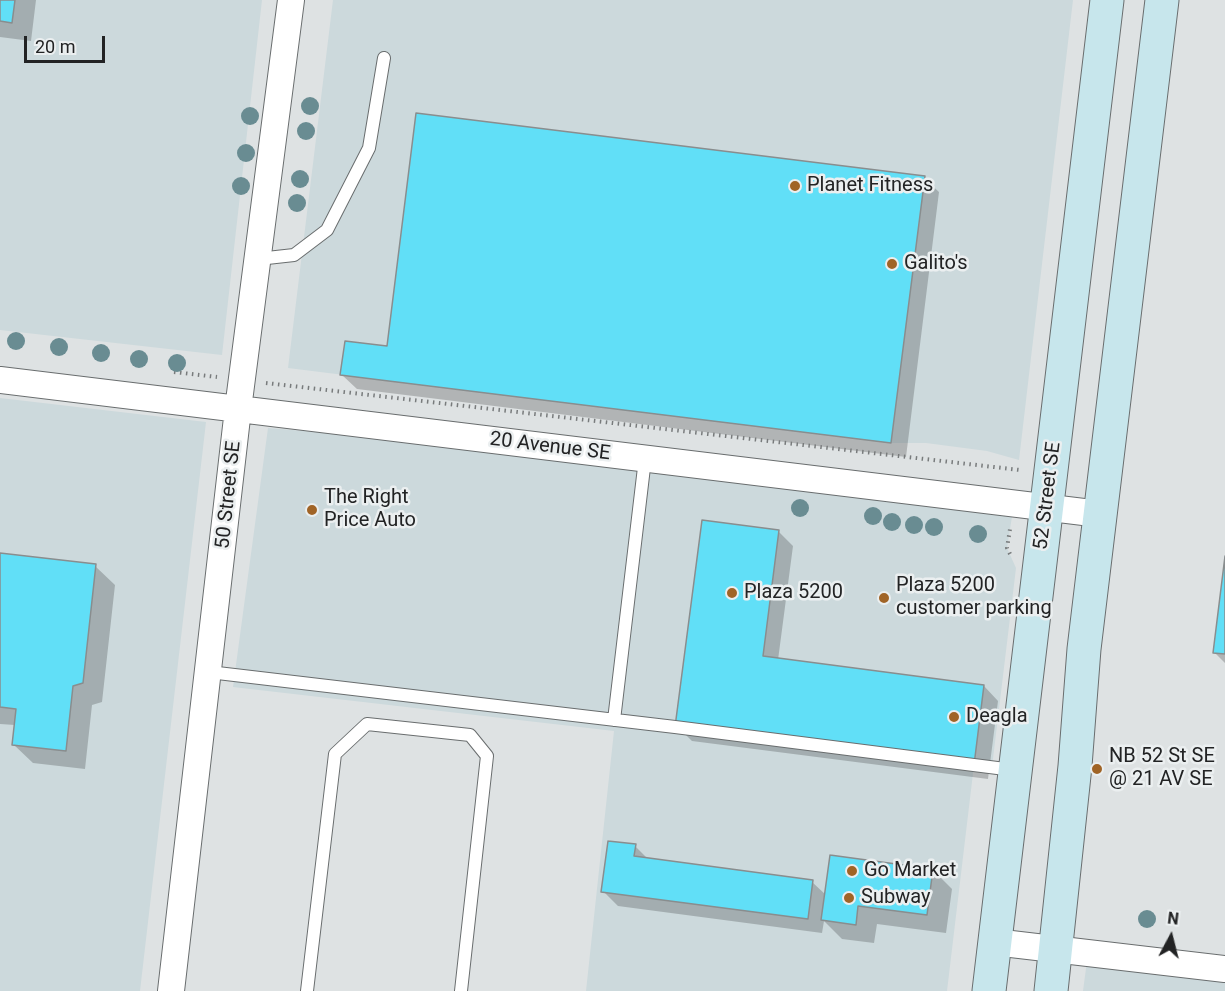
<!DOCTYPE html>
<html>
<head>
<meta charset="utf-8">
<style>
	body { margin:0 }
	#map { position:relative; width:1225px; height:991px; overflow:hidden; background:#dee2e3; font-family:Roboto,sans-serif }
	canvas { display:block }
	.north { position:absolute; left:1141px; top:907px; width:60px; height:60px; -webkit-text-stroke:4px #ebeff0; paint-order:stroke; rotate:7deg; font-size:16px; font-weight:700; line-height:24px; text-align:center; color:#222324 }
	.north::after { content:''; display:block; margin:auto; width:21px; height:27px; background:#222324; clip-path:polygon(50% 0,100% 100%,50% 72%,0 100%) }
	.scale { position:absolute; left:24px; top:36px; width:81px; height:27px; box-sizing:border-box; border:3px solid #222324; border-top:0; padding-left:8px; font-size:18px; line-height:21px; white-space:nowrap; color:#222324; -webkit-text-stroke:4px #ebeff0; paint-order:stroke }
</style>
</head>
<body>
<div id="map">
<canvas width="1225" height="991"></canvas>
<div class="north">N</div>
<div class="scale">20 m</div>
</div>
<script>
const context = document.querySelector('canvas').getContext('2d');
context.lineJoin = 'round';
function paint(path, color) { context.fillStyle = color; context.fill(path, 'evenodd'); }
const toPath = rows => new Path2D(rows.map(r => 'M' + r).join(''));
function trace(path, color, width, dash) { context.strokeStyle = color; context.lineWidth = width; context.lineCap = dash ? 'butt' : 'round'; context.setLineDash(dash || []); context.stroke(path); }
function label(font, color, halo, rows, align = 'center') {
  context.font = font + ' Roboto,sans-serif'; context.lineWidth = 5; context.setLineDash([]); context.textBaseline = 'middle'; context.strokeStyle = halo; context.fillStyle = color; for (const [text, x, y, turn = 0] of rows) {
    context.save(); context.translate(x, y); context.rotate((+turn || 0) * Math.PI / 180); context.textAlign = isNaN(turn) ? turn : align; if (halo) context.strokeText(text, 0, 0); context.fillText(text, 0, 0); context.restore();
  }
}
const built = toPath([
	[0,0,262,0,222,355,0,330],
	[333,0,1073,0,1019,460,987,451,926,443,891,443,288,368],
	[0,398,206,422,140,991,0,991],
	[268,428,645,459,1014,504,1007,548,1016,568,992,767,974,765,947,991,586,991,614,731,233,687],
	[1087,961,1225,969,1225,991,1083,991]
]);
const shadow = toPath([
	[0,0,36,0,31,41,0,37],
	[924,178,939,192,906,457,357,389,342,375,388,348],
	[778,531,793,546,778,660,984,686,998,701,988,779,692,741,677,726],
	[0,555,95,566,115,585,102,702,92,705,85,769,33,763,13,744,15,725,0,724],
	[1225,571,1225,663,1215,653],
	[635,846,649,860,812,882,826,895,933,870,952,889,946,933,877,924,874,943,842,939,824,921,822,933,618,906,603,891]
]);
const building = toPath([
	[0,0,15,0,12,23,0,21,0,0],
	[416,113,925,176,891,443,340,375,345,341,387,346,416,113],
	[702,520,779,530,763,656,984,685,974,765,675,727,702,520],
	[0,553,96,564,83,683,73,686,66,751,12,745,16,709,0,707,0,553],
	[1225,556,1225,654,1213,653,1225,556],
	[608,841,636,844,634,856,813,880,808,919,601,892,608,841],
	[830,855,933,869,927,915,858,906,856,925,821,920,830,855]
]);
const path = toPath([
	[174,372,217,377],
	[266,383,1020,470],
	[1010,554,1007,548,1010,529]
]);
const lane = toPath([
	[258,259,294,255,327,230,369,148,384,58],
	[209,672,675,727,1013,770],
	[614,720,645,459],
	[307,991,335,754,367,724,470,735,487,756,461,991]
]);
const street = toPath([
	[0,380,1100,514],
	[994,942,1225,969],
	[171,991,238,409,291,0]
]);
const secondary = toPath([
	[989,991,1107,0],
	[1051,991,1075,766,1084,649,1162,0]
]);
const trees = [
	[310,106],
	[250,116],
	[306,131],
	[246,153],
	[300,179],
	[241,186],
	[297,203],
	[16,341],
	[59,347],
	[101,353],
	[139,359],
	[177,363],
	[800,508],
	[873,516],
	[892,522],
	[914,525],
	[934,527],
	[978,534],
	[1147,919]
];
const markers = [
	[795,186,6,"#a06426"],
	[892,264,6,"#a06426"],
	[312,510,6,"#a06426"],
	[732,593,6,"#a06426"],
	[884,598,6,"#a06426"],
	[954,717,6,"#a06426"],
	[1097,769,6,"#a06426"],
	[852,871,6,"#a06426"],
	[849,898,6,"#a06426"]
];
const poiNames = [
	["Planet Fitness",807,186],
	["Galito's",904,264],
	["The Right",324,498],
	["Price Auto",324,521],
	["Plaza 5200",896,586],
	["customer parking",896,609],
	["Plaza 5200",744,593],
	["Deagla",966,717],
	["NB 52 St SE",1109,757],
	["@ 21 AV SE",1109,780],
	["Go Market",864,871],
	["Subway",861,898]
];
const streetNames = [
	["20 Avenue SE",550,447,7],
	["50 Street SE",229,495,-84],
	["52 Street SE",1048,496,-83]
];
paint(built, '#ccd9dc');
paint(shadow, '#0003');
paint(building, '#61dff7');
trace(building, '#898d8e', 1.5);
trace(lane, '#696d6e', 14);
trace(street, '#696d6e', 28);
trace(secondary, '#696d6e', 35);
trace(path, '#787b7c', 4, [1.5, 4.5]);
trace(lane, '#fff', 12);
trace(street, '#fff', 26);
trace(secondary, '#c7e6ec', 33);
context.fillStyle = '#698c92';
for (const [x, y] of trees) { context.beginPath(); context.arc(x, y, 9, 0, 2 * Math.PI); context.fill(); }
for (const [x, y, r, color] of markers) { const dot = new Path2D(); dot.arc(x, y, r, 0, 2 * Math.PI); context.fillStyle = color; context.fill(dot); trace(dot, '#ebeff0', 2); }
label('20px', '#222324', '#ebeff0', poiNames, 'left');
label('20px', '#222324', '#ebeff0', streetNames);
</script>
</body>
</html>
